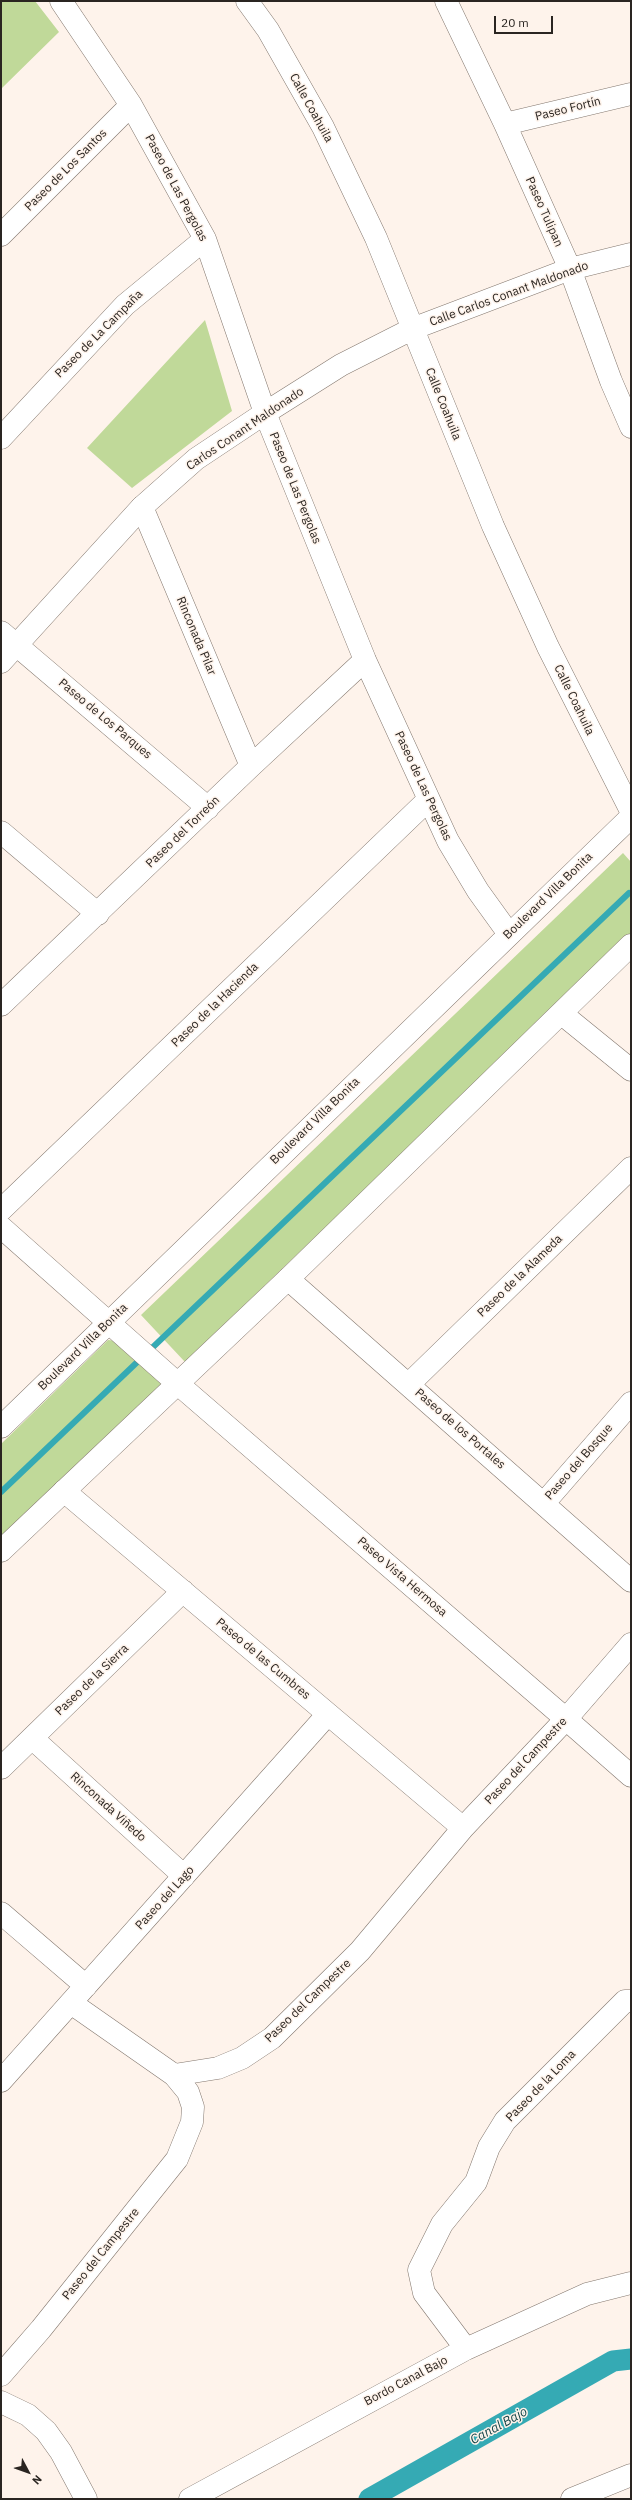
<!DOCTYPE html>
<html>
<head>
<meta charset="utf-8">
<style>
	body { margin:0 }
	#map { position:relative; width:632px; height:2500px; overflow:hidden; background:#fef3eb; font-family:"IBM Plex Sans",sans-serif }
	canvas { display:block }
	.frame { position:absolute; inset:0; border:2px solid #2a2521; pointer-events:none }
	.north { position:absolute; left:8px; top:2452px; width:40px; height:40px; -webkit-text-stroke:3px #fef3eb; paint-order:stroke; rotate:131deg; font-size:11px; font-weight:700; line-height:16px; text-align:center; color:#2a2521 }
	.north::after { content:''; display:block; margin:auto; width:14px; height:18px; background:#2a2521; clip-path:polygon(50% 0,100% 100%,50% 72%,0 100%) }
	.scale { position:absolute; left:494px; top:16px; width:59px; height:18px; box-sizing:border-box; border:2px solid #2a2521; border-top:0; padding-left:5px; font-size:12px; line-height:14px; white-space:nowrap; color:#2a2521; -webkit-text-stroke:3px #fef3eb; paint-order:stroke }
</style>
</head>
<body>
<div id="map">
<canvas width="632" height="2500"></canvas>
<div class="frame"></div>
<div class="north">N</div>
<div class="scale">20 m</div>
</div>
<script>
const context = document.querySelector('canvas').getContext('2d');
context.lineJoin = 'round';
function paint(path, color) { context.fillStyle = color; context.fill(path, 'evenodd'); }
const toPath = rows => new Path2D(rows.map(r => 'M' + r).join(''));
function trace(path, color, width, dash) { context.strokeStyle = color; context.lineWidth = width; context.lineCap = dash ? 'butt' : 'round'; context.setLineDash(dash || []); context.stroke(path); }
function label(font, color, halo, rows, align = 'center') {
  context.font = font + ' "IBM Plex Sans",sans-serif'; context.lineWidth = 3; context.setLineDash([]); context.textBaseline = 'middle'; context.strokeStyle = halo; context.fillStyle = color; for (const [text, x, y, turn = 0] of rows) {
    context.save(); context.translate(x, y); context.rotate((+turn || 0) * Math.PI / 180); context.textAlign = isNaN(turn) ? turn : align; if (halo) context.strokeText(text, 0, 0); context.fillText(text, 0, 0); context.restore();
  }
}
const green = toPath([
	[1,1,35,1,59,32,1,89],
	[205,320,232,411,132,488,87,448],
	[623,853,631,862,631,934,185,1362,141,1315],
	[108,1340,119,1341,163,1384,1,1538,1,1444]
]);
const stream = toPath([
	[1,1492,629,893]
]);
const canal = toPath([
	[369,2499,613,2361,631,2359]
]);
const street = toPath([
	[61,1,131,105,205,239,265,413,365,660,448,841,478,891,509,934],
	[446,1,505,124,570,269,611,381,631,427],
	[505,124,631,94],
	[1,235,131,105],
	[1,438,125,305,205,239],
	[142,507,251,766],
	[1,632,208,808],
	[1,832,98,914],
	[1,1005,251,766,365,660],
	[562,1014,631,1070],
	[1,1210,428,800],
	[288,1279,631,1581],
	[409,1384,631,1168],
	[64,1491,463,1828],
	[544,1503,631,1403],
	[32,1738,184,1876],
	[1,1768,183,1591],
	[1,1913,86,1986],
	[174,2075,218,2068,242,2058,272,2038,360,1951,463,1828,566,1719,631,1776],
	[1,2081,328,1714],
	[466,2349,424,2293,419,2270,442,2224,476,2182,489,2147,505,2121,625,2001,631,2001],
	[1,2375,41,2329,177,2159,192,2122,193,2107,188,2092,174,2075,71,2003],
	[1,2402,28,2415,46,2431,61,2452,86,2499],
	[190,2499,466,2349,587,2294,631,2283],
	[572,2499,631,2475]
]);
const secondary = toPath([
	[247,1,268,30,323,127,376,238,493,526,548,647,631,811],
	[1,662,142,507,196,459,265,413,341,365,412,329,570,269,631,254],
	[1,1227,178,1384,566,1719,631,1644],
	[1,1427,631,817],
	[1,1551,288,1279,631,945]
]);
const streetNames = [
	["Calle Coahuila",311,108,61],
	["Paseo Fortín",568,109,-14],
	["Paseo de Los Santos",66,170,-45],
	["Paseo de Las Pergolas",176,188,62],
	["Paseo Tulipan",544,212,66],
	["Calle Carlos Conant Maldonado",509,294,-20],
	["Paseo de La Campaña",99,334,-45],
	["Calle Coahuila",443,404,68],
	["Carlos Conant Maldonado",245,429,-34],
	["Paseo de Las Pergolas",295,488,68],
	["Rinconada Pilar",196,636,67],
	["Calle Coahuila",574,700,64],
	["Paseo de Los Parques",105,719,40],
	["Paseo de Las Pergolas",423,786,65],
	["Paseo del Torreón",183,832,-44],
	["Boulevard Villa Bonita",548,896,-44],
	["Paseo de la Hacienda",215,1005,-44],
	["Boulevard Villa Bonita",315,1121,-44],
	["Paseo de la Alameda",520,1276,-44],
	["Boulevard Villa Bonita",83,1347,-44],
	["Paseo de los Portales",460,1429,41],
	["Paseo del Bosque",579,1462,-49],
	["Paseo Vista Hermosa",402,1577,41],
	["Paseo de las Cumbres",263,1659,40],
	["Paseo de la Sierra",92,1680,-44],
	["Paseo del Campestre",526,1761,-47],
	["Rinconada Viñedo",108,1807,42],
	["Paseo del Lago",165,1898,-48],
	["Paseo del Campestre",308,2001,-44],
	["Paseo de la Loma",541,2086,-46],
	["Paseo del Campestre",101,2254,-51],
	["Bordo Canal Bajo",406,2381,-28]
];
const waterNames = [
	["Canal Bajo",499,2426,-29]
];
paint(green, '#c0d999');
trace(stream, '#35aab4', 6);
trace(canal, '#35aab4', 21);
trace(street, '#83776e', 23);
trace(secondary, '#83776e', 23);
trace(street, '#fff', 22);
trace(secondary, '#fff', 22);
label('12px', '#2a2521', '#fef3eb', streetNames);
label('italic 13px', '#104348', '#fef3eb', waterNames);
</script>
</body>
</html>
